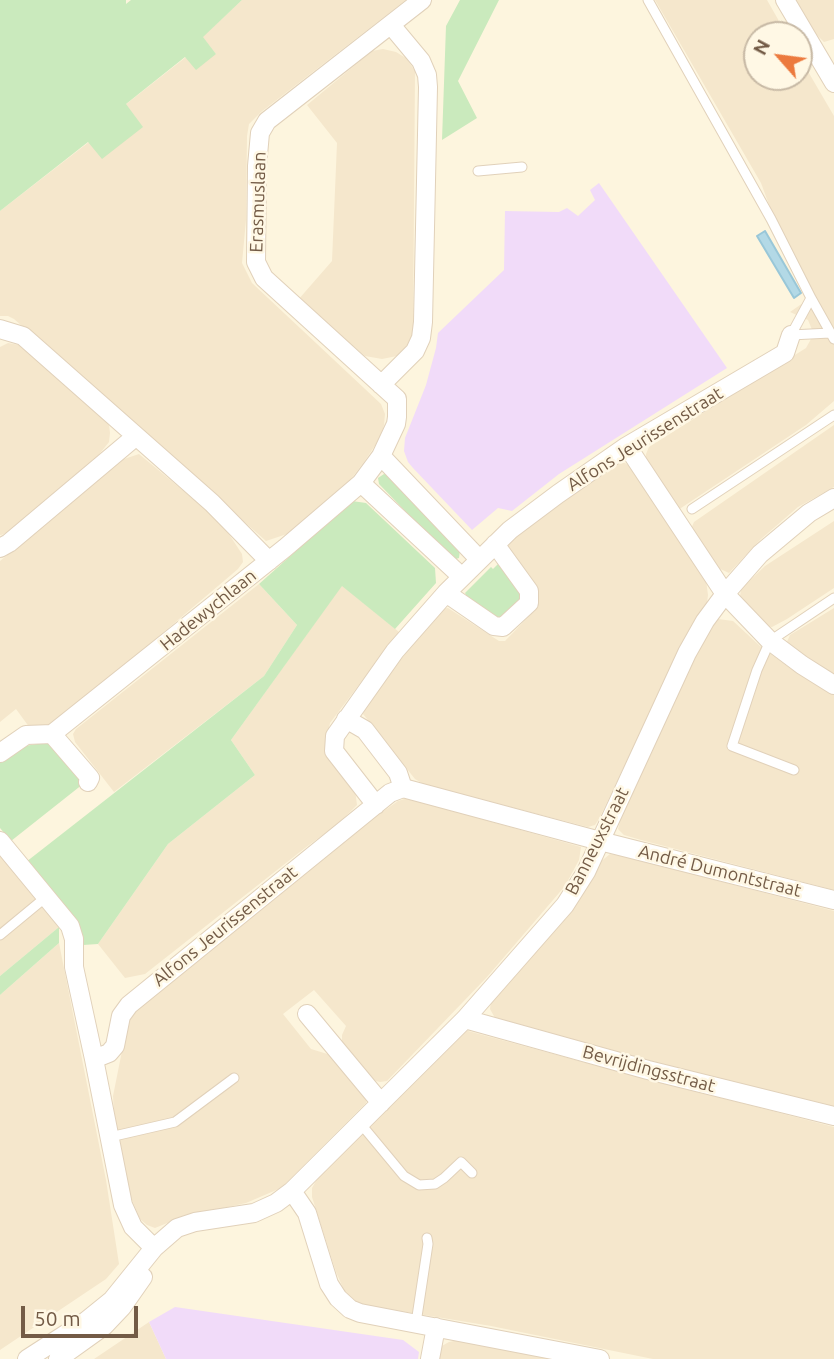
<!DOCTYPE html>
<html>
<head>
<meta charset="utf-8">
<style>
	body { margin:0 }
	#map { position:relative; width:834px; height:1359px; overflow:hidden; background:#fdf5de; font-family:Ubuntu,sans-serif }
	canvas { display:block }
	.north { position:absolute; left:743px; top:21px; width:70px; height:70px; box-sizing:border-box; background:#fff8e5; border:2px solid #c7b9a5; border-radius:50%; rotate:298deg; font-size:19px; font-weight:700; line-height:28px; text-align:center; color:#735b46 }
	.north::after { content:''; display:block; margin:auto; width:24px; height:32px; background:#ec7a3e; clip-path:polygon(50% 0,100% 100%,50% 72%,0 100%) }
	.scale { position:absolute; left:21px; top:1306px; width:117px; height:32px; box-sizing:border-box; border:4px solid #735b46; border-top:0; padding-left:9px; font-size:21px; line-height:24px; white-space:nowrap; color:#735b46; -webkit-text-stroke:5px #fff8e5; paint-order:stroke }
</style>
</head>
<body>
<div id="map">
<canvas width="834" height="1359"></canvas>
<div class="north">N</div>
<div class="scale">50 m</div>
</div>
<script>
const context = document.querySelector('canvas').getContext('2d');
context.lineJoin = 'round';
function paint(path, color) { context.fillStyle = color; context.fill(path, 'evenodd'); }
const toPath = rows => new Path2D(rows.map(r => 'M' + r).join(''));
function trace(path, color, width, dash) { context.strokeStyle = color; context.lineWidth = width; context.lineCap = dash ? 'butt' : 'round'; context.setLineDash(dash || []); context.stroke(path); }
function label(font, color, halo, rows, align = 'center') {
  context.font = font + ' Ubuntu,sans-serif'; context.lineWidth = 5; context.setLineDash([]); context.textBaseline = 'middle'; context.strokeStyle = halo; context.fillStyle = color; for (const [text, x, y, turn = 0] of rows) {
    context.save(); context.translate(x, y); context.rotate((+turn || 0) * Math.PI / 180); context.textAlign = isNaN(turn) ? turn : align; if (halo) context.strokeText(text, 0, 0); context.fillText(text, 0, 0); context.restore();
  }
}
const residential = toPath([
	[242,0,406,0,261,112,249,124,247,136,246,220,242,263,252,283,381,404,385,414,384,425,380,438,364,462,344,488,287,534,266,541,14,319,8,316,0,316,0,211,89,142,142,127,125,105,186,57,216,54,202,37],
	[655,0,767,0,787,35,757,35,757,77,799,77,799,56,834,116,834,401,806,425,678,510,646,460,646,454,649,447,806,348,811,339,813,332,808,320,790,312,813,296,775,221,761,183],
	[795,0,834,0,834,39,824,42,812,30],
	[383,49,396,52,406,58,415,71,413,336,405,348,397,356,382,359,365,356,298,300,332,261,337,143,307,105,372,51],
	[8,343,19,345,98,413,109,425,110,433,109,442,97,457,9,532,1,535,0,535,0,347],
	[834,425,834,487,798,507,761,539,729,573,716,567,691,529,694,522],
	[139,454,221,522,242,554,243,562,238,569,38,739,16,709,0,722,0,561,121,460],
	[618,461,625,463,634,469,706,580,708,595,707,603,684,641,599,819,595,825,588,827,425,785,415,779,363,714,365,704,441,609,448,608,499,641,505,641,538,607,539,602,510,555,508,544,512,537],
	[834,521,834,588,787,619,772,627,765,626,740,597,741,589,765,566],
	[259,584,297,625,264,676,114,792,75,742,73,734,76,729],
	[342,585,399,632,330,723,326,743,355,790,357,805,339,823,305,848,145,974,125,978,98,944,168,844,255,775,231,740],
	[834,608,834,674,786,644,790,635],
	[718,619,733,621,760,646,791,669,834,695,834,890,641,840,624,835,618,829,621,818,708,627],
	[407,798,581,847,579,860,565,886,487,977,387,1081,380,1082,372,1080,342,1042,342,1035,346,1026,314,990,283,1014,311,1049,334,1056,367,1096,366,1103,281,1188,246,1203,182,1217,155,1228,147,1225,140,1219,130,1195,114,1114,113,1096,127,1026,132,1014,378,815,398,801],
	[610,854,620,855,834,911,834,1108,736,1084,495,1018,490,1009,491,1001,561,924,577,902,599,863],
	[0,855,59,927,0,976],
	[59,943,106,1180,119,1264,106,1279,0,1350,0,995],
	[460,1031,468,1031,594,1065,834,1127,834,1359,653,1359,491,1326,364,1305,352,1300,344,1290,336,1272,312,1197,312,1188,317,1179,340,1155],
	[149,1322,166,1359,94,1359],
	[458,1340,558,1359,437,1359,440,1347,449,1342]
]);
const education = toPath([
	[599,183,727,368,559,474,512,511,498,508,472,530,413,468,408,462,404,451,405,438,426,385,436,348,438,333,504,270,505,211,559,212,567,208,578,216,595,200,590,190],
	[175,1307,403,1340,419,1352,418,1359,166,1359,149,1322]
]);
const green = toPath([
	[0,0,126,0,126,4,131,0,242,0,203,37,216,54,196,70,185,57,126,104,143,127,102,159,88,142,0,211],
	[460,0,499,0,458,81,477,118,442,140,446,26],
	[384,474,388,475,460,550,459,558,456,559,450,557,379,484,378,478],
	[352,501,366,503,435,568,436,583,395,629,342,586,231,740,255,775,168,844,98,944,83,945,26,862,264,676,297,625,259,584],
	[501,561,524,596,503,622,461,600,466,595,465,593,491,567,493,569],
	[50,742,83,784,11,841,0,828,0,762,18,747],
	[59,927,59,943,0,995,0,976]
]);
const water = toPath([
	[765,231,801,293,794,298,757,236,765,231]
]);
const lane = toPath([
	[648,0,771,219,811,298,791,335],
	[478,171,522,167],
	[811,298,834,339],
	[791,335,830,333],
	[692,509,834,415],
	[794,770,732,746,757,670,770,641,834,598],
	[0,935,46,897],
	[360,1123,404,1176,419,1185,435,1184,444,1178,461,1162,472,1173],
	[110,1137,175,1122,234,1078],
	[416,1323,428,1244,427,1238]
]);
const street = toPath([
	[785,0,834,83],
	[0,329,23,336,212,503,269,561],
	[381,385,415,351,421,338,423,322,428,87,427,75,421,61,391,25],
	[627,446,725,594,770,641,802,665,834,685],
	[381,456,479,559],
	[361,483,462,577],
	[0,548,9,543,135,437],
	[446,593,494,626,503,627,529,603,529,591,495,544],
	[346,719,365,730,398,773,403,788],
	[52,734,90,778,88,782],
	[0,753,26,735,52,734,285,548,361,483,381,456,396,424,397,417,397,399,264,278,256,262,257,166,260,133,267,121,422,0],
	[403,788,600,841,834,900],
	[376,805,334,751,335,736,395,651,446,593,510,530,558,494,627,446,785,353,791,335],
	[0,841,70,926,74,939,74,967,94,1059,123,1205,133,1227,154,1248],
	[307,1014,381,1103],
	[465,1019,648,1070,834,1116],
	[94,1059,109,1053,115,1046,121,1016,129,1005,390,793,403,788],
	[292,1191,307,1213,329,1284,338,1298,350,1309,360,1313,600,1359],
	[27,1359,86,1321,112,1300,154,1248,177,1228,195,1222,254,1213,276,1203,292,1191,465,1019,565,905,586,872,687,653,705,621,725,594,760,554,809,513,834,498],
	[58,1359,104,1326,122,1307,143,1277],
	[430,1359,436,1327]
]);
const streetNames = [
	["Erasmuslaan",258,202,-88],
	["Alfons Jeurissenstraat",645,439,-32],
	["Hadewychlaan",208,610,-39],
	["Banneuxstraat",597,841,-63],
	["André Dumontstraat",720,871,14],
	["Alfons Jeurissenstraat",225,926,-39],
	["Bevrijdingsstraat",649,1069,15]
];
paint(residential, '#f5e7cc');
paint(education, '#f1dbf9');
paint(green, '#caeabd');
paint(water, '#b3d9e6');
trace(water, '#99c7d8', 2);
trace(lane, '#e1d1ba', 11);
trace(street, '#e1d1ba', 20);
trace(lane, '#fff', 9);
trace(street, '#fff', 18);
label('18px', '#735b46', '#fff8e5', streetNames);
</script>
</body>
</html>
